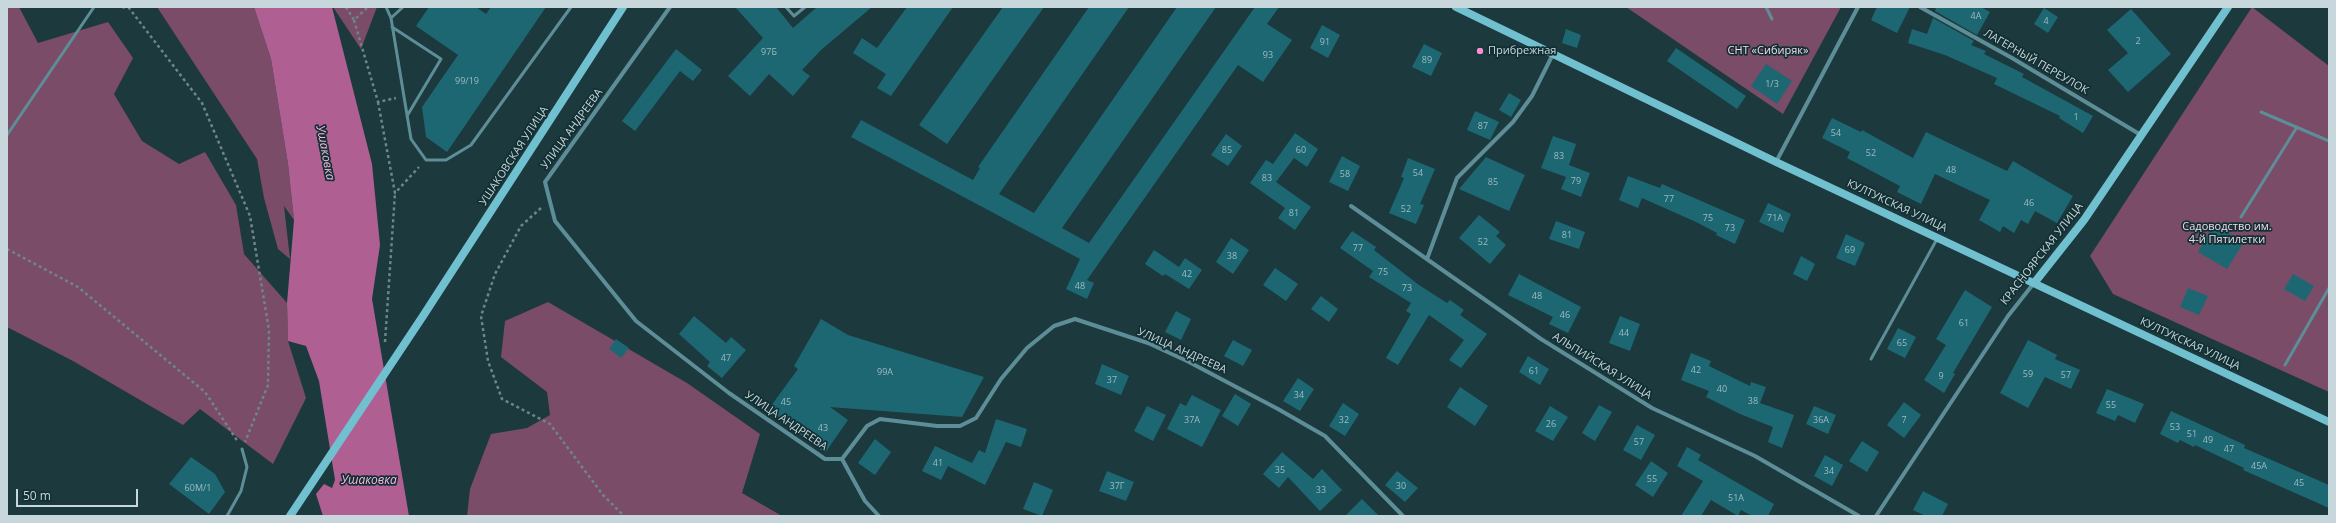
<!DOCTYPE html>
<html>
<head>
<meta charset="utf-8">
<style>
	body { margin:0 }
	#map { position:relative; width:2336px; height:523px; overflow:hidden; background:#1c393e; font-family:"Open Sans",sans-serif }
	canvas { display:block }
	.frame { position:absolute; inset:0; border:8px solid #c7d7db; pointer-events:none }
	.scale { position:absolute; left:16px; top:489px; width:122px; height:18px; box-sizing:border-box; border:2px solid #c7d7db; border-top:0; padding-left:5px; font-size:12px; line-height:14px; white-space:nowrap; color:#c7d7db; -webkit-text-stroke:3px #122f34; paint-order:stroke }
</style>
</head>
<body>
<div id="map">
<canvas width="2336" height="523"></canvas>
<div class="frame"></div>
<div class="scale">50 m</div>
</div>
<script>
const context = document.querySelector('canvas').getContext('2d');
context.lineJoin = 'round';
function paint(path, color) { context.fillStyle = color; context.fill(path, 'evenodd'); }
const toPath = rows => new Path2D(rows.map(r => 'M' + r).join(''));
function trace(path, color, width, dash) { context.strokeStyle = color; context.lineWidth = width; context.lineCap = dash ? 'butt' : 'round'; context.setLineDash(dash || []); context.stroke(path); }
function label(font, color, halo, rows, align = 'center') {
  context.font = font + ' "Open Sans",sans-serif'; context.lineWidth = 3.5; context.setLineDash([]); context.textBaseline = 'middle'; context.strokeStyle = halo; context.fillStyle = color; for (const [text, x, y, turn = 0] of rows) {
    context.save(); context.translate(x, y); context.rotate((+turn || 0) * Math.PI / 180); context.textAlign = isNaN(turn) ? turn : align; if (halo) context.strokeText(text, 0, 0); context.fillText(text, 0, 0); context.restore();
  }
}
const green = toPath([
	[7,7,19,7,38,43,108,22,133,58,114,94,142,141,179,164,205,152,236,205,244,254,287,303,288,341,306,398,273,464,200,409,183,425,73,361,7,327],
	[157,7,254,7,271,59,288,164,294,220,284,206,290,259,278,249,264,198,257,159],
	[333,7,377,7,361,49],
	[1626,7,1841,7,1783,114],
	[2252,7,2329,66,2329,392,2113,294,2090,256],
	[548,302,687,383,760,434,742,493,782,516,467,516,470,489,491,434,527,428,550,415,547,392,501,357,505,321]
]);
const water = toPath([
	[254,7,332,7,372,164,380,245,372,299,409,516,323,516,316,494,324,484,332,488,335,480,319,381,306,346,288,341,287,303,294,220,288,164,271,59]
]);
const building = toPath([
	[429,7,476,7,486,14,491,7,546,7,447,152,426,137,422,107,458,55,416,26],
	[735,7,776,7,793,28,817,7,872,7,821,50,802,70,810,76,793,96,769,74,750,96,728,76,763,38],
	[907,7,953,7,891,96,877,88,886,74,853,53,862,38,877,48],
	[1003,7,1044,7,947,144,919,125],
	[1089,7,1129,7,999,194,1034,213,1177,7,1216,7,1062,228,1089,243,1255,7,1279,7,1267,24,1292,40,1263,82,1238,65,1087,280,1094,283,1087,299,1066,289,1080,259,851,137,861,120,973,180,980,168,978,167],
	[1877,7,1910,7,1897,33,1871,20],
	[1936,7,1981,7,1990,12,1977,35,1935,11],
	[2044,8,2058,17,2048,33,2034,24],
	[2131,9,2171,54,2128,92,2108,70,2128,53,2107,30],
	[1933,18,1974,41,1971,45,1986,51,1984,54,2024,74,2022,77,2093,116,2083,133,2059,118,2060,116,1994,84,1997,78,1945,55,1908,43,1912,29,1927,34],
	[1322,25,1340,35,1328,58,1310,48],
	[1566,29,1581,35,1577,48,1562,43],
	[1424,44,1442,53,1431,76,1412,67],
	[1676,48,1746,96,1737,109,1667,61],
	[676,49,702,70,693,81,680,71,635,131,622,121],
	[1766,64,1792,81,1777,104,1751,86],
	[1509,93,1521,100,1511,117,1499,110],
	[1475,111,1499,122,1490,140,1467,130],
	[1832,118,1861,132,1862,130,1913,158,1926,132,2007,171,2013,161,2073,196,2057,223,2035,211,2028,224,2021,220,2014,233,2003,226,2000,232,1979,220,1990,200,1935,174,1921,204,1897,192,1900,186,1847,158,1850,152,1822,138],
	[1295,133,1318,149,1307,167,1294,158,1276,182,1311,207,1295,230,1278,218,1285,208,1250,183,1266,160,1273,164],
	[1226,134,1242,146,1228,166,1211,155],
	[1553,136,1576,144,1569,165,1590,173,1581,197,1561,189,1566,177,1541,168],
	[1342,156,1360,166,1348,191,1329,182],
	[1486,157,1525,175,1509,211,1459,189],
	[1408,158,1435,169,1420,204,1424,205,1416,224,1389,213,1404,178,1401,177],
	[1628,176,1660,188,1662,184,1745,220,1735,244,1716,235,1717,233,1696,222,1642,198,1638,208,1619,200],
	[1768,203,1791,214,1783,233,1759,222],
	[1479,215,1500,232,1496,236,1506,245,1490,264,1459,238],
	[1556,221,1585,232,1579,249,1549,239],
	[2214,224,2244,242,2227,269,2198,252],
	[1352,231,1376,247,1374,250,1419,285,1447,303,1450,300,1464,310,1460,315,1487,334,1461,368,1449,360,1464,340,1429,315,1398,365,1386,358,1411,314,1406,311,1411,303,1369,277,1373,271,1340,248],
	[1846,234,1865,243,1855,266,1836,258],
	[1231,238,1249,250,1233,274,1216,262],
	[1154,250,1179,267,1185,258,1202,270,1189,289,1165,274,1163,276,1145,264],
	[1801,256,1815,264,1807,281,1793,274],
	[1275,268,1298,284,1286,301,1263,285],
	[1519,274,1581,307,1568,333,1549,324,1553,317,1508,295],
	[2293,274,2314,286,2305,301,2284,289],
	[2188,288,2208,296,2199,315,2180,307],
	[1965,290,1992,307,1953,373,1955,374,1944,393,1924,380,1946,345,1936,339],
	[1321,296,1338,309,1329,322,1311,309],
	[1176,311,1191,319,1181,340,1165,332],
	[694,316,726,343,731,337,746,350,722,378,707,366,710,362,679,334],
	[1620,316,1640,324,1630,351,1609,343],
	[821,319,848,335,984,377,962,417,830,407,848,420,825,453,768,410,798,369,794,366],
	[1898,328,1916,337,1905,358,1887,349],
	[616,339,629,348,621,358,609,349],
	[1233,340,1252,350,1243,366,1224,356],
	[2028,340,2057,355,2055,359,2080,370,2071,389,2045,377,2028,408,2000,393],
	[1691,353,1711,361,1709,366,1750,386,1751,382,1766,387,1760,403,1794,415,1782,448,1768,442,1773,427,1740,414,1706,397,1709,391,1681,380],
	[1528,356,1549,369,1540,385,1519,372],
	[1102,364,1129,376,1121,395,1095,384],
	[1298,378,1314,389,1300,411,1283,401],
	[1460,387,1488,406,1475,426,1447,407],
	[2107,389,2144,404,2135,423,2118,415,2115,421,2096,413],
	[1235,394,1251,404,1238,426,1222,416],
	[1192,395,1221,410,1202,447,1167,429,1180,403,1186,406],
	[1904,402,1921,415,1904,438,1887,425],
	[1343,403,1359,414,1345,436,1329,426],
	[1599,405,1612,412,1595,441,1582,433],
	[1147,406,1166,415,1153,441,1134,431],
	[1550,406,1568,417,1553,441,1535,431],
	[1814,406,1836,415,1828,434,1806,424],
	[2171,411,2245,445,2244,448,2329,485,2329,508,2243,470,2244,468,2195,445,2194,447,2180,440,2178,443,2160,434],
	[996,419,1027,429,1021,447,1006,442,985,485,948,466,941,480,922,471,935,446,972,463,979,450,985,453],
	[1637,425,1655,435,1641,460,1623,450],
	[875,439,891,452,875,475,858,463],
	[1862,441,1879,452,1867,472,1849,461],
	[1687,447,1701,455,1698,460,1774,504,1768,516,1752,516,1741,510,1738,516,1711,500,1701,516,1681,516,1703,481,1677,466],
	[1282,452,1313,479,1322,469,1342,490,1320,511,1288,477,1279,488,1263,474],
	[1825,455,1843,465,1832,486,1814,476],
	[191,457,215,474,225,492,209,514,169,484],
	[1651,461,1668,473,1653,497,1635,485],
	[1107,471,1134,482,1126,501,1099,491],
	[1397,471,1418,488,1405,502,1385,485],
	[1034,482,1053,490,1042,516,1023,509],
	[1923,491,1948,504,1942,516,1926,516,1913,510],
	[1362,499,1379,516,1345,516]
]);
const path = toPath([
	[122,7,129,8,202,103,250,216,269,330,268,385,245,442],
	[346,7,354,20,368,7],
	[354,20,378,102,396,98],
	[378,102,395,193,419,167],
	[541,208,521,226,495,274,481,316,488,361,502,399,550,424,603,495,624,516],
	[7,249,78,287,205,392,238,442],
	[385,342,395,193]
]);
const lane = toPath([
	[386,7,391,18,411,139,426,160,446,160,471,145,571,7],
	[786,7,794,16,805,7],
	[1766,7,1772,19],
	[391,18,403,7],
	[392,27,441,59,407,116],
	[2261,112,2329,141],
	[7,135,94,7],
	[2241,217,2297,127],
	[1871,359,1937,239],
	[2285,365,2329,288],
	[227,516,241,491,247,467,242,449]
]);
const street = toPath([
	[670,7,545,182,555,221,636,321,729,393,825,459,842,459,867,426,880,419,937,426,960,426,976,418,1001,379,1027,348,1054,326,1075,319,1148,343,1187,361,1278,409,1325,436,1403,516],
	[1920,7,2012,58,2141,135],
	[1776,162,1858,7],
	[1351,206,1541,339,1652,408,1755,456,1859,516],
	[1427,259,1457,178,1513,122,1532,96,1553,54],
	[842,459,865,501,879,516],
	[1876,516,2008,316,2034,283]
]);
const secondary = toPath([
	[1456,7,1776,162,2329,422],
	[2035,282,2084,220,2228,7],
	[290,516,423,316,623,7]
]);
const markers = [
	[1480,51,4,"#f690d0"]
];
const numberNames = [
	["4А",1976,16],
	["4",2046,21],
	["2",2138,41],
	["91",1325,42],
	["97Б",769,52],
	["93",1268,55],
	["89",1427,60],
	["99/19",467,81],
	["1/3",1772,84],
	["1",2076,117],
	["87",1483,126],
	["54",1836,133],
	["85",1227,150],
	["60",1301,150],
	["52",1871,153],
	["83",1559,156],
	["48",1951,170],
	["54",1418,173],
	["58",1345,174],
	["83",1267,178],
	["79",1576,181],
	["85",1493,182],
	["77",1669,199],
	["46",2029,203],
	["52",1406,209],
	["81",1294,213],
	["75",1708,218],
	["71А",1775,218],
	["73",1730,228],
	["81",1567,235],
	["52",1483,242],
	["77",1358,248],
	["69",1850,250],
	["38",1232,256],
	["75",1383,272],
	["42",1187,274],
	["48",1080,286],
	["73",1407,288],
	["48",1537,296],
	["46",1565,315],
	["61",1964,323],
	["44",1624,333],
	["65",1902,343],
	["47",726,358],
	["42",1696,370],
	["61",1534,371],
	["99А",885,372],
	["59",2028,374],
	["57",2066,375],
	["9",1941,376],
	["37",1112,380],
	["40",1722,389],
	["34",1299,395],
	["38",1753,401],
	["45",786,402],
	["55",2111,405],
	["37А",1192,420],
	["32",1344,420],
	["36А",1821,420],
	["7",1904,420],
	["26",1551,424],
	["53",2175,427],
	["43",823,428],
	["51",2192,434],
	["49",2208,440],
	["57",1639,442],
	["47",2229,449],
	["41",938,463],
	["45А",2259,466],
	["35",1280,470],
	["34",1829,471],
	["55",1652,479],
	["45",2299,483],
	["37Г",1117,486],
	["30",1401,486],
	["60М/1",198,488],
	["33",1321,490],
	["51А",1736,498]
];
const poiNames = [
	["Прибрежная",1488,51]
];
const parkNames = [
	["СНТ «Сибиряк»",1768,51],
	["Садоводство им.",2227,227],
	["4-й Пятилетки",2227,240]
];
const streetNames = [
	["ЛАГЕРНЫЙ ПЕРЕУЛОК",2036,62,30],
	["УЛИЦА АНДРЕЕВА",572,129,-54],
	["УШАКОВСКАЯ УЛИЦА",514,156,-57],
	["КУЛТУКСКАЯ УЛИЦА",1897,206,25],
	["КРАСНОЯРСКАЯ УЛИЦА",2042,254,-52],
	["КУЛТУКСКАЯ УЛИЦА",2190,344,25],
	["УЛИЦА АНДРЕЕВА",1182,351,24],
	["АЛЬПИЙСКАЯ УЛИЦА",1602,366,32],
	["УЛИЦА АНДРЕЕВА",786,421,34]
];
const waterNames = [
	["Ушаковка",325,153,79],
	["Ушаковка",369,481]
];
paint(green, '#7a4c68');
paint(water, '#af5f92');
paint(building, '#1d6773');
trace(path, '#6e858a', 2.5, [3, 3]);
trace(lane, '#5d8e97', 3);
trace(street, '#5d8e97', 4);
trace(secondary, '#70c0d0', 8);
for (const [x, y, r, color] of markers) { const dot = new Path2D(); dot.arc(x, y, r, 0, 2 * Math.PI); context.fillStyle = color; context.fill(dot); trace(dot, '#122f34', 1.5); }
label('9px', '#9cbbc1', null, numberNames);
label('11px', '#c7d7db', '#122f34', poiNames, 'left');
label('11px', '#f2dbe8', '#122f34', parkNames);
label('11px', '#c7d7db', '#122f34', streetNames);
label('italic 12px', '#fab8df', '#122f34', waterNames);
</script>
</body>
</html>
